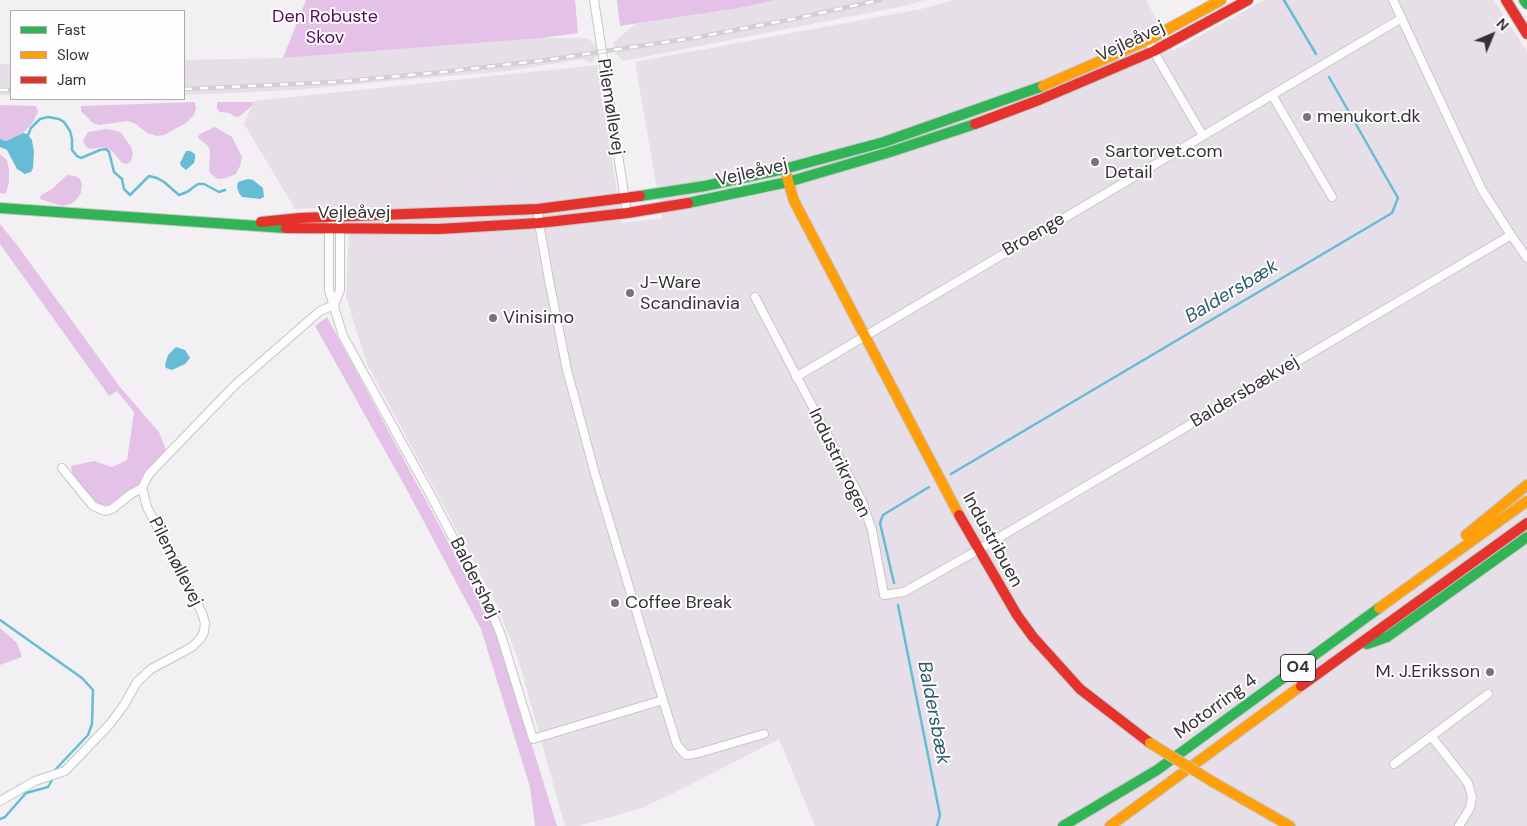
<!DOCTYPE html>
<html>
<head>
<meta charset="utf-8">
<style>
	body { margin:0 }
	#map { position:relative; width:1527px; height:826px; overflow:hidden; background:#f3f0f4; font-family:"DM Sans",sans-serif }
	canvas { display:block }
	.legend { position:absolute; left:10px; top:10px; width:175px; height:90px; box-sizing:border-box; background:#fefefe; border:1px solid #adacad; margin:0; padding:6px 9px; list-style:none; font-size:15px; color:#333134 }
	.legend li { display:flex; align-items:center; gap:10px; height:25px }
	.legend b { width:25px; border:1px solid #adacad }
	.north { position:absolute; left:1467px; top:10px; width:50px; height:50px; -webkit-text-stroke:4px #fefefe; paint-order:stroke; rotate:45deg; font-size:14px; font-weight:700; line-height:20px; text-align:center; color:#333134 }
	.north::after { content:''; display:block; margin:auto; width:18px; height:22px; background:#333134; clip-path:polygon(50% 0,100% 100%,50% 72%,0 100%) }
</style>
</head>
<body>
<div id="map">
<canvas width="1527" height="826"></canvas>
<ul class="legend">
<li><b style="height:6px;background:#30b455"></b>Fast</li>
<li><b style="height:6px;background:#ff9f0a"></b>Slow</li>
<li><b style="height:6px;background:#e5322d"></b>Jam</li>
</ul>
<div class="north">N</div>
</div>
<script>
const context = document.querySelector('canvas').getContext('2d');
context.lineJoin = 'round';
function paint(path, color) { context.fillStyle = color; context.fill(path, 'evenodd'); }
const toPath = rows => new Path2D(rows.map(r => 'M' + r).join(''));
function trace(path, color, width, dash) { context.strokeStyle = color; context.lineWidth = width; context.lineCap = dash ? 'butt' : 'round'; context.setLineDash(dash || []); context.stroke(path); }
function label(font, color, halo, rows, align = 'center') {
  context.font = font + ' "DM Sans",sans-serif'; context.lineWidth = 4; context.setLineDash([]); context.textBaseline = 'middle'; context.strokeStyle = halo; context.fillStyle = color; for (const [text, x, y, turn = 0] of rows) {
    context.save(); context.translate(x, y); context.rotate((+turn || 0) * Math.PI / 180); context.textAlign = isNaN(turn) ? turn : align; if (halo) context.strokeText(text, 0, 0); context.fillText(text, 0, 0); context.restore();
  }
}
const built = toPath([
	[775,0,927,0,904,6,623,61,615,53,613,43,635,24,739,8],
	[954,0,1146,0,1173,51,1264,0,1494,0,1527,52,1527,826,815,826,779,739,686,787,642,808,579,826,565,826,519,662,496,603,367,364,346,297,350,206,295,209,244,124,254,101,597,65,622,223,662,218,635,62,921,9],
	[542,38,587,38,596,45,598,54,591,63,584,59,508,71,413,79,294,90,184,95,184,60,283,58],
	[0,64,11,64,11,95,0,95]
]);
const forest = toPath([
	[306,0,575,0,578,33,542,38,283,58],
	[617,0,775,0,739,8,620,26],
	[195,102,196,108,194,115,186,123,164,135,157,136,147,133,136,124,128,121,99,125,93,123,81,111,81,106],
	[217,102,254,102,253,105,240,116,236,117,229,113,220,112,217,109],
	[0,105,36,106,38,112,32,124,23,133,6,141,0,139],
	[215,127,232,137,242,157,240,166,236,174,226,178,218,179,211,174,209,171,210,150,207,145,198,138,199,135,204,132],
	[107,129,117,131,121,133,131,147,133,154,131,161,127,164,122,163,115,154,106,147,91,149,86,147,83,141,88,132],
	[0,154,7,160,9,169,9,182,6,193,3,194,0,193],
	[67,175,75,176,80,179,82,184,81,193,76,200,71,204,62,206,40,199,41,195,52,189],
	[0,224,17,245,120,387,159,432,166,450,135,488,110,505,98,505,73,476,71,466,94,461,112,467,127,460,134,412,117,391,109,396,0,244],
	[327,317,488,616,503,652,557,826,535,826,530,787,481,629,407,490,315,326],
	[0,628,17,643,22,657,0,665]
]);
const water = toPath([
	[23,133,27,134,32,140,34,152,33,168,31,172,25,174,17,169,7,150,0,147,0,139,6,141],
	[186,151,190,151,195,154,195,158,194,163,186,170,181,166,180,163],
	[248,179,253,180,263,188,264,197,260,199,242,197,239,193,237,187,238,182],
	[176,347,185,350,190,358,185,364,172,370,166,368,165,365,168,355]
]);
const stream = toPath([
	[1284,0,1316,54],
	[28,135,31,128,40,119,48,117,59,119,64,122,70,131,72,139,72,150,77,156,81,158,100,150,106,149,109,152,114,172,122,179,124,189,130,195,149,176,157,178,164,182,179,195,187,192,198,184,204,184,219,192,225,190],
	[951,474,1392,213,1398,198,1329,77],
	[894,583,880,523,883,515,929,487],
	[898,605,940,815,937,826],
	[0,620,82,678,93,690,92,724,88,735,55,770,52,780,48,787,26,793,5,817,0,819]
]);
const street = toPath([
	[594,0,627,213],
	[1393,0,1482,190,1511,235,1527,258],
	[1148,40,1158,59,1203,136],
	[1272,95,1332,197],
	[337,217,329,229,329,290,343,336,430,494,489,606,501,635,533,739,663,700,595,474,567,370,549,280,539,223,538,209],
	[755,297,862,501,872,530,884,595,904,592,978,550,1511,235],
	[334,305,340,290,340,226],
	[796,377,1402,18],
	[62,468,93,506,105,511,112,509,131,494,142,488],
	[663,700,677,745,686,755,695,754,764,734],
	[1431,736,1468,783,1472,797,1470,808,1459,826],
	[1394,764,1488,694],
	[0,801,35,781,65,771,110,724,124,705,137,682,151,669,192,647,200,639,204,632,205,623,202,613,147,507,142,488,149,474,235,385,320,311,334,305]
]);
const fast = toPath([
	[1524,0,1527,4],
	[640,196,705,186,784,169,884,142,1043,86],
	[688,203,788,182,890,152,975,124],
	[0,208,286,228],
	[1367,644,1387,637,1527,537],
	[1063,826,1157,770,1379,608]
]);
const slow = toPath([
	[1043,86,1148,40,1221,0],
	[787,177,794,201,959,515],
	[1466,535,1527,485],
	[1379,608,1527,501],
	[1213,782,1290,826],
	[1110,826,1301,686]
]);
const jam = toPath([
	[1506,0,1527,34],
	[975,124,1039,100,1154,51,1248,0],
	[261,222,300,218,538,209,640,196],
	[286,228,439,229,539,223,627,213,688,203],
	[959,515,1017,615,1033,637,1080,689,1150,743],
	[1301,686,1527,523]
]);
const rail = toPath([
	[184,89,335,82,442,72,546,60,693,38,793,19,880,0],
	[0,90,11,90]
]);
const slowBridge = toPath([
	[1150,743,1213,782]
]);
const markers = [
	[1307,117,5,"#767477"],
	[1095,162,5,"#767477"],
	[630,293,5,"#767477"],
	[493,318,5,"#767477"],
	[615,603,5,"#767477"],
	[1490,672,5,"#767477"]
];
const shields = [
	[1298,668,35]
];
const shieldNames = [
	["O4",1298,668]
];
const parkNames = [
	["Den Robuste",325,17],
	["Skov",325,38]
];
const streetNames = [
	["Vejleåvej",1131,42,-25],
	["Pilemøllevej",610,107,81],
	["Vejleåvej",752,173,-13],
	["Vejleåvej",354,213],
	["Broenge",1034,235,-30],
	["Baldersbækvej",1245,392,-31],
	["Industrikrogen",839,463,64],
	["Industribuen",992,540,61],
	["Pilemøllevej",175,562,63],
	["Baldershøj",474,578,63],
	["Motorring 4",1216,707,-36]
];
const poiNames = [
	["menukort.dk",1317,117],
	["Sartorvet.com",1105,152],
	["Detail",1105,173],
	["J-Ware",640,283],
	["Scandinavia",640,304],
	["Vinisimo",503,318],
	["Coffee Break",625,603],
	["M. J.Eriksson",1480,672,"right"]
];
const waterNames = [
	["Baldersbæk",1232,292,-31],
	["Baldersbæk",933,713,79]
];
paint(built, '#e6dfe7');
paint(forest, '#e4c1e7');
paint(water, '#66bcd4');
trace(stream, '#66bcd4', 2.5);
trace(street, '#c7c5c7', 10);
trace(fast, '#c7c5c7', 12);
trace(slow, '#c7c5c7', 12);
trace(jam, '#c7c5c7', 12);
trace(street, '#fdfdfd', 8);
trace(fast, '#30b455', 10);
trace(slow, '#ff9f0a', 10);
trace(jam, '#e5322d', 10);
trace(rail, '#d0d0d0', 4.5);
trace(rail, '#fefefe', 2.5, [8]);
trace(slowBridge, '#c7c5c7', 12, []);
trace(slowBridge, '#ff9f0a', 10);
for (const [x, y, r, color] of markers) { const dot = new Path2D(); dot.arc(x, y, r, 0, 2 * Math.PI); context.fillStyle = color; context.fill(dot); trace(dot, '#fefefe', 2); }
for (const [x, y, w] of shields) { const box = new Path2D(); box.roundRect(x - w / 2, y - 13.5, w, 27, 4); context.fillStyle = '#fefefe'; context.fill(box); trace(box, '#333134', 1); }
label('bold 16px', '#333134', null, shieldNames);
label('18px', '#570b5e', '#fefefe', parkNames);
label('18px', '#333134', '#fefefe', streetNames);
label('18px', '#333134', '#fefefe', poiNames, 'left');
label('italic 19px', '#2c5c6b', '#fefefe', waterNames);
</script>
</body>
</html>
